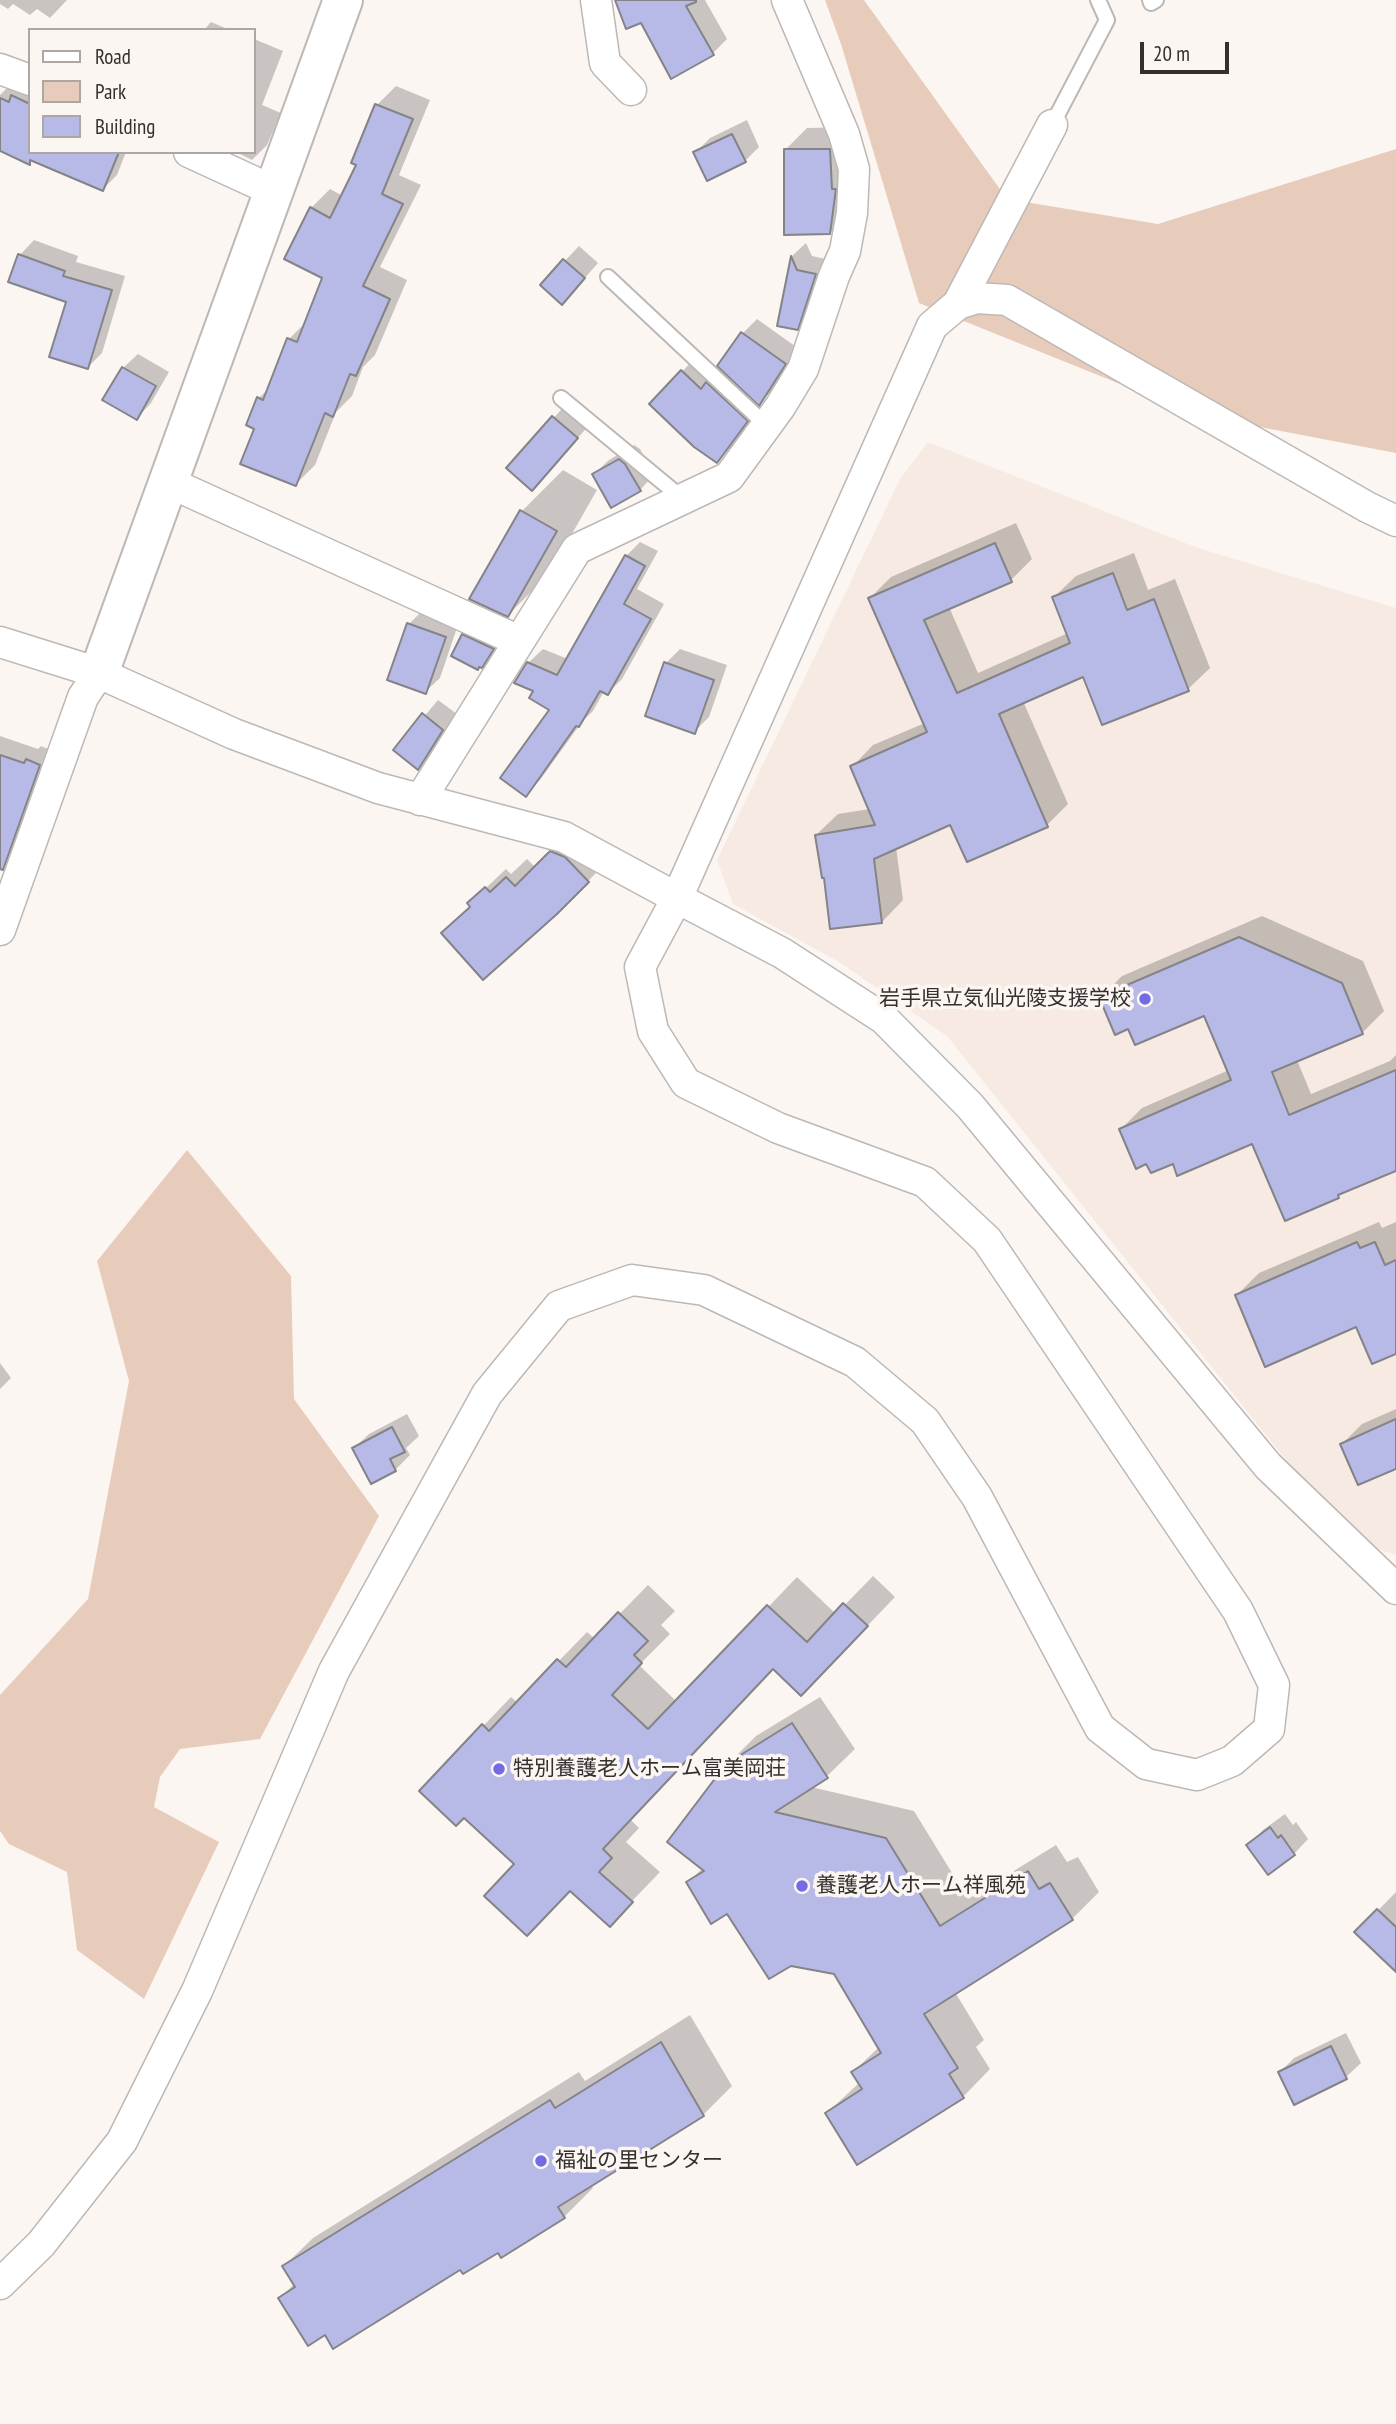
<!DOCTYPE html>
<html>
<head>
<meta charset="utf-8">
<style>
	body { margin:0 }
	#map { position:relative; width:1396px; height:2424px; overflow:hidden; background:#fcf6f3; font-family:"PT Sans Narrow",sans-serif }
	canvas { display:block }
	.legend { position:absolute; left:28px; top:28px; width:228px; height:126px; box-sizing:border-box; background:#fcf6f3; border:2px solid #aca7a5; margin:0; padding:9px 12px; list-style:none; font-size:21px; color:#333130 }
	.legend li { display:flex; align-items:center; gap:14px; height:35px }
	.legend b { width:35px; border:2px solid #aca7a5 }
	.scale { position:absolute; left:1140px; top:42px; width:89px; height:32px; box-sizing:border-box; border:4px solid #333130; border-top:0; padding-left:9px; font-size:21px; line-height:24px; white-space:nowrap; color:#333130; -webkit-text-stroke:5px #fcf6f3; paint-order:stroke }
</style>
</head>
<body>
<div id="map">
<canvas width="1396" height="2424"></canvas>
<ul class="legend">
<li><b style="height:9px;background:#fff"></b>Road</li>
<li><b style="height:19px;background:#e8ccbb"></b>Park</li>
<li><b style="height:19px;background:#b7b9e6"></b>Building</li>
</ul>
<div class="scale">20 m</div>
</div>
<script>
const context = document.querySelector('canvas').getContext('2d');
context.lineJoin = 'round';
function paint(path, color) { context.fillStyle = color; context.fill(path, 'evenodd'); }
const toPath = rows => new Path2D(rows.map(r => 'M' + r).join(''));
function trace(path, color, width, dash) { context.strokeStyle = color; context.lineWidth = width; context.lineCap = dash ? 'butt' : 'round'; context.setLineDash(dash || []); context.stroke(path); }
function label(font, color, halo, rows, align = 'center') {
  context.font = font + ' "PT Sans Narrow","Noto Sans JP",sans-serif'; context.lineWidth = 7; context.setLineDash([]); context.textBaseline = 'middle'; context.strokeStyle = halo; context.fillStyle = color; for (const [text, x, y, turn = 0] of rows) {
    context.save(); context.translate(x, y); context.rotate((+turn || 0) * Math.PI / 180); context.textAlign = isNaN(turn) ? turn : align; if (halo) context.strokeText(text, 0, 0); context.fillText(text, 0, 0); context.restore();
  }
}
const built = toPath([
	[928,442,1198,548,1396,608,1396,1555,1350,1540,947,1036,839,962,733,904,717,860,900,479]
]);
const green = toPath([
	[825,0,864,0,1007,199,1158,224,1396,149,1396,453,1197,415,919,303,841,44],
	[187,1150,291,1276,294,1399,379,1516,260,1739,180,1749,160,1777,154,1807,219,1842,144,1999,77,1950,67,1872,9,1844,0,1831,0,1695,88,1599,129,1381,97,1261]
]);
const shadow = toPath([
	[0,0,67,0,50,18,37,9,30,15,13,4,8,9,0,4],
	[617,0,705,0,727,39,713,53,641,21],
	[211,22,230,30,204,30],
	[254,39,283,51,262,105,281,113,267,145,252,160,236,152,254,152],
	[12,83,30,84,30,152,126,152,117,175,103,189,32,159,29,162,0,149,0,95],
	[396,86,430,100,399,175,421,185,380,267,407,280,375,355,363,367,352,396,336,412,315,465,296,484,257,428,259,398,270,387,289,339,307,321,325,277,311,208,330,189,343,196,359,164,377,105],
	[747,120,759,147,745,161,695,153,710,138],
	[851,127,852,211,830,233,785,150,807,128],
	[34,240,78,256,76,262,125,276,102,353,88,367,68,301,20,255],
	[806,243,812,256,830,260,812,314,797,328,779,325,792,256],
	[579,246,598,263,576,288,542,285],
	[757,319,799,349,773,389,759,404,761,406,732,446,717,461,651,404,696,357,715,375,722,368,743,333],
	[138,354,169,372,151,403,137,418,123,368],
	[568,402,591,423,546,474,509,468],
	[634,445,640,449,654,475,640,490,594,474,609,460],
	[563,470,597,490,549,574,508,615,522,511],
	[1016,523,1032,559,1011,580,949,607,978,673,1068,633,1054,597,1076,576,1134,553,1148,590,1175,579,1210,668,1188,689,1103,723,1084,675,1023,701,1068,804,1047,825,951,823,896,847,903,900,882,922,825,876,816,835,838,814,870,809,852,767,873,745,925,723,870,598,891,577],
	[640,542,658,551,637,589,664,604,622,679,608,693,604,691,593,711,581,723,540,780,526,794,551,709,536,690,528,663,543,649,568,659,626,556],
	[423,610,459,622,440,678,425,692,409,624],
	[470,629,499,642,481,666,463,635],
	[680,649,727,665,709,717,694,732,666,663],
	[438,700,457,714,432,753,418,767,396,750],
	[0,736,38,749,41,746,53,751,20,845,5,860,0,858],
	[572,832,608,861,556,913,443,933,471,906,469,904,506,869,511,874,527,859,536,868],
	[1262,916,1363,961,1384,1011,1362,1033,1297,1060,1311,1094,1390,1061,1396,1055,1396,1169,1344,1190,1338,1196,1253,1141,1174,1162,1121,1129,1142,1108,1229,1070,1204,1013,1129,1027,1101,997,1122,976],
	[1379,1222,1382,1228,1396,1222,1396,1352,1357,1325,1237,1295,1259,1273],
	[0,1363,11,1378,0,1389],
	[1396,1409,1396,1467,1342,1444,1362,1424],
	[407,1414,419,1436,406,1448,410,1455,395,1470,372,1482,354,1448,369,1434],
	[873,1576,895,1597,830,1665,774,1668,630,1819,639,1828,626,1842,660,1872,610,1924,571,1889,517,1864,465,1815,421,1791,511,1697,518,1703,587,1632,595,1639,648,1585,675,1611,661,1625,670,1634,639,1665,677,1702,797,1577,836,1614],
	[820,1697,855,1749,827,1776,811,1787,914,1811,968,1899,1056,1845,1067,1862,1078,1857,1099,1892,1072,1919,955,1992,984,2040,976,2047,990,2069,963,2097,827,2113,860,2082,853,2072,879,2047,835,1972,727,1912,688,1882,703,1868,727,1765,756,1736],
	[1285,1814,1293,1825,1296,1822,1308,1839,1294,1854,1268,1872,1249,1845,1263,1830],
	[1396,1892,1396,1963,1356,1933],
	[690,2015,732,2086,703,2115,591,2185,593,2188,564,2217,326,2333,280,2298,295,2283,284,2266,313,2238,579,2072,585,2081],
	[1346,2033,1361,2063,1346,2077,1295,2103,1280,2072,1294,2058]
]);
const building = toPath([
	[615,0,696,0,696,2,686,6,714,55,671,79,641,23,626,29,615,0],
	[11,95,30,104,30,152,119,152,103,191,30,160,30,165,0,151,0,98,9,102,11,95],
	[375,104,413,119,382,194,403,204,363,286,390,299,356,376,350,374,333,417,325,413,296,486,240,464,254,429,246,425,257,397,263,400,287,338,297,342,322,278,284,259,310,207,330,218,356,165,351,163,375,104],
	[732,134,746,162,707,181,693,152,732,134],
	[784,149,830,149,832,189,836,189,830,234,784,235,784,149],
	[18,254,65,271,63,276,112,290,88,369,49,357,66,302,8,282,18,254],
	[791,256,797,270,816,274,798,330,777,326,791,256],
	[563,259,585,278,562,305,540,285,563,259],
	[741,332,786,364,759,406,717,366,741,332],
	[122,367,156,386,137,420,102,400,122,367],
	[681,370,701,389,706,382,748,421,717,463,694,447,649,404,681,370],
	[552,416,578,438,532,491,506,468,552,416],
	[619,459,625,464,641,491,611,508,592,474,619,459],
	[520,510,557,531,508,617,469,599,520,510],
	[995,543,1012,582,924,620,957,693,1070,643,1052,597,1113,573,1127,610,1154,599,1189,691,1102,725,1083,677,999,714,1048,827,967,862,950,825,874,859,882,923,830,929,824,878,822,878,815,835,875,825,850,766,927,732,868,598,995,543],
	[625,555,645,566,624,604,651,619,608,695,600,691,579,727,576,726,526,797,500,778,549,710,529,698,533,691,514,683,527,662,557,675,625,555],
	[407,623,446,637,426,694,387,680,407,623],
	[462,634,494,649,482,668,479,667,478,670,451,656,462,634],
	[664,662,714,680,695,734,645,716,664,662],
	[422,713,443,730,418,770,393,750,422,713],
	[0,755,24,763,26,759,40,765,3,870,0,869,0,755],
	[550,851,565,857,589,882,557,914,483,980,441,933,470,907,467,903,485,887,490,892,506,877,515,886,550,851],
	[1239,937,1342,983,1363,1034,1272,1072,1289,1115,1396,1070,1396,1171,1338,1195,1339,1198,1285,1221,1252,1144,1177,1176,1173,1164,1151,1173,1146,1164,1136,1169,1119,1129,1231,1080,1204,1016,1135,1045,1128,1029,1115,1035,1099,997,1239,937],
	[1357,1242,1360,1248,1375,1242,1385,1265,1396,1260,1396,1354,1372,1364,1356,1327,1265,1367,1235,1295,1357,1242],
	[1396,1419,1396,1469,1358,1485,1340,1444,1396,1419],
	[392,1427,405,1452,390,1459,396,1471,371,1484,352,1448,392,1427],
	[843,1603,868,1626,801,1696,773,1669,603,1849,612,1858,599,1872,633,1902,610,1927,570,1891,527,1936,484,1896,514,1864,464,1818,456,1826,419,1791,482,1724,489,1731,557,1659,566,1667,618,1612,648,1641,634,1655,642,1663,612,1695,648,1729,767,1605,807,1642,843,1603],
	[792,1723,828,1778,775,1812,886,1838,940,1926,1028,1871,1039,1889,1050,1883,1073,1920,924,2014,958,2068,949,2074,964,2098,857,2165,825,2113,862,2089,851,2072,881,2053,834,1974,791,1966,769,1979,727,1914,711,1924,686,1882,704,1871,667,1842,726,1764,792,1723],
	[1270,1827,1278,1838,1281,1835,1295,1855,1268,1875,1246,1845,1270,1827],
	[1377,1909,1396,1927,1396,1972,1354,1932,1377,1909],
	[661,2042,704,2116,558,2207,565,2218,501,2258,498,2253,463,2274,460,2270,333,2349,325,2335,308,2346,278,2298,295,2287,282,2266,550,2100,555,2108,661,2042],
	[1331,2046,1347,2079,1294,2105,1278,2072,1331,2046]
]);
const lane = toPath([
	[1150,0,1151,3,1156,0],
	[1052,125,1107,20,1098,0],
	[608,277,767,426],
	[561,398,683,499]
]);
const street = toPath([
	[596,0,605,63,631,90],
	[0,69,30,80],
	[189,152,274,191],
	[958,304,1052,125],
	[168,482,519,641],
	[1396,521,1367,507,1007,300,977,298,958,304,932,326,677,898,782,953,884,1019,970,1106,1268,1466,1396,1589],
	[0,642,99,673,234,734,378,788,564,837,677,898,640,967,653,1031,686,1083,778,1128,925,1182,987,1240,1238,1611,1274,1685,1269,1729,1232,1761,1197,1775,1146,1764,1100,1728,977,1497,925,1421,855,1362,704,1290,632,1280,559,1306,487,1394,334,1671,197,1991,122,2141,41,2244,0,2284],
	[420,800,577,549,729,477,780,407,803,369,834,276,845,251,852,213,854,169,844,134,787,0],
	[0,930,83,697,99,673]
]);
const secondary = toPath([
	[99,673,343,0]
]);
const markers = [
	[1145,999,7,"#726be5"],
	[499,1769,7,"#726be5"],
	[802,1886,7,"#726be5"],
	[541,2161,7,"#726be5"]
];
const poiNames = [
	["岩手県立気仙光陵支援学校",1131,999,"right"],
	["特別養護老人ホーム富美岡荘",513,1769],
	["養護老人ホーム祥風苑",816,1886],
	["福祉の里センター",555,2161]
];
paint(built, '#f6eae2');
paint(green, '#e8ccbb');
paint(shadow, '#0003');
paint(building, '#b7b9e6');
trace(building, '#838388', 2);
trace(lane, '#bdb8b5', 18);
trace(street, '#bdb8b5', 33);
trace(secondary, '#bdb8b5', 42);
trace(lane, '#fff', 14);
trace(street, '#fff', 30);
trace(secondary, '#fff', 38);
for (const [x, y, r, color] of markers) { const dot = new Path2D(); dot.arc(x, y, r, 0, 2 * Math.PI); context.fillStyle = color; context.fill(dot); trace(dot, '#fcf6f3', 2.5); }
label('21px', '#333130', '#fcf6f3', poiNames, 'left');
</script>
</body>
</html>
